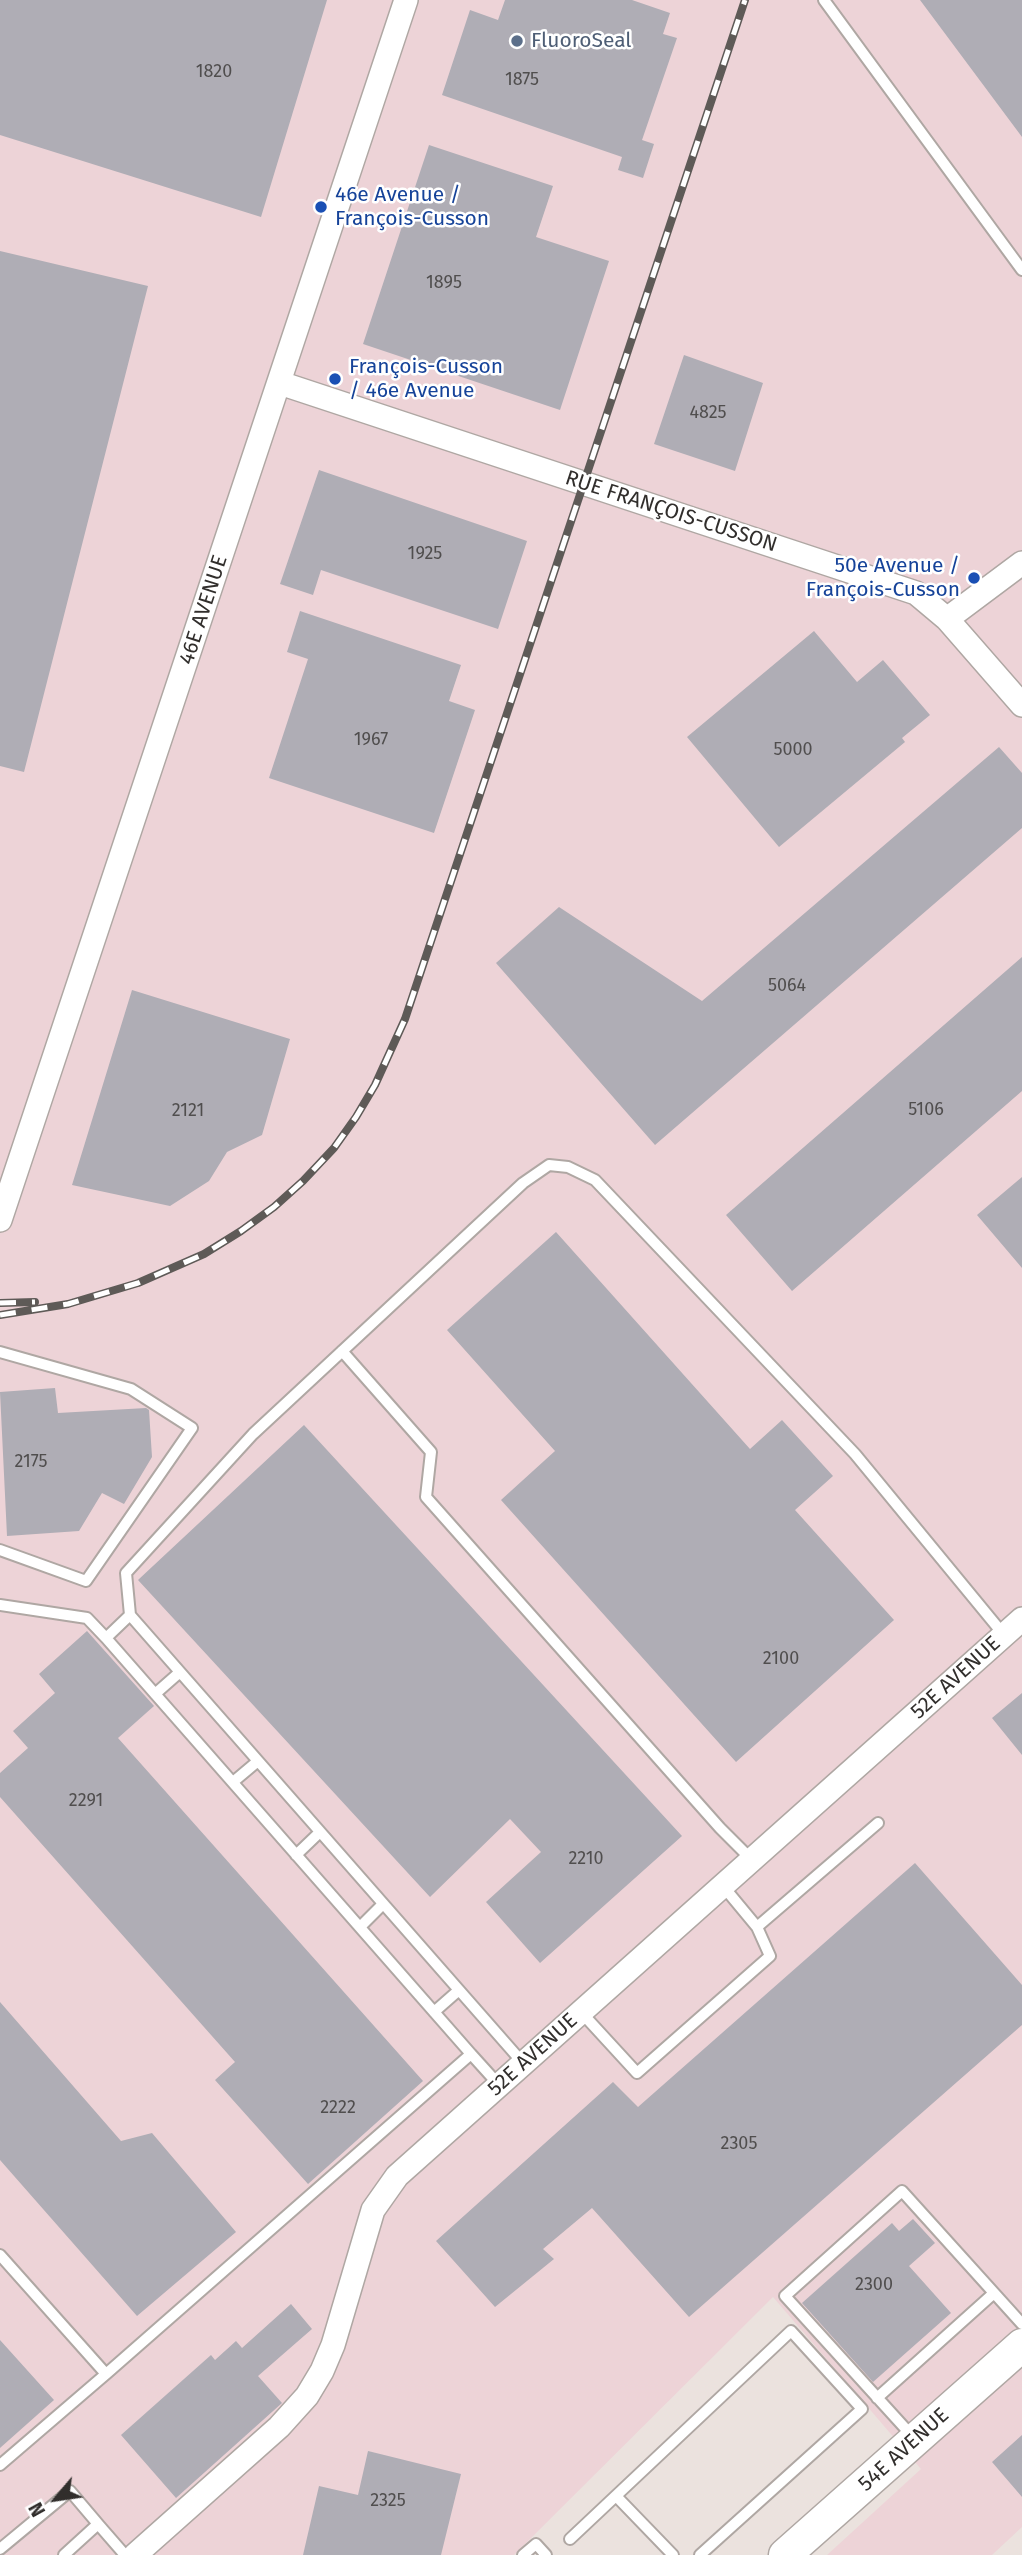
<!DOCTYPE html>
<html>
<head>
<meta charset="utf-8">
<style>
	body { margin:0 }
	#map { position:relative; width:1022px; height:2555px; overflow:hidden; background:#ebe2de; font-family:"Fira Sans",sans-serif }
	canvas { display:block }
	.north { position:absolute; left:21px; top:2464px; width:70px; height:70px; -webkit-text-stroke:5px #fff; paint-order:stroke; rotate:241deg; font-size:19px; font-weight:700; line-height:28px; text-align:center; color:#312e2c }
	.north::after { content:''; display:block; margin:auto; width:24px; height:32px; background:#312e2c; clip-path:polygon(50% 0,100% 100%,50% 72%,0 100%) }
</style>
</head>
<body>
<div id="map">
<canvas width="1022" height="2555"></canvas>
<div class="north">N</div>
</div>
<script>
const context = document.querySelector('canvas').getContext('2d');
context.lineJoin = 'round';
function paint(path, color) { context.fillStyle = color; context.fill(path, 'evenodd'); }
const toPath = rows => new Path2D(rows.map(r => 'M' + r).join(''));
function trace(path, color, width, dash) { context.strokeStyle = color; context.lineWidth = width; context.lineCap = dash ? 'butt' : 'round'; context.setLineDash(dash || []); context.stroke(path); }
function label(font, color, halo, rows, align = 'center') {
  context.font = font + ' "Fira Sans",sans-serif'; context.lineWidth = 5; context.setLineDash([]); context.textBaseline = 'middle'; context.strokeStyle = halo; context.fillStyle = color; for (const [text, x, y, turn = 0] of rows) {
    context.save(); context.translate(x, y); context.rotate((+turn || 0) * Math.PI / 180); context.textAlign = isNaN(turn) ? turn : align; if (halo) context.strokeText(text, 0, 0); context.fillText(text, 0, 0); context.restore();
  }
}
const industrial = toPath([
	[0,0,1022,0,1022,2527,992,2555,827,2555,921,2469,773,2297,514,2555,0,2555]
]);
const building = toPath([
	[0,0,327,0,261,217,0,135],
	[505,0,632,0,670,13,663,34,677,38,642,140,654,144,643,178,618,170,622,157,442,95,470,10,498,20],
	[920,0,1022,0,1022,137],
	[429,145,553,186,536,237,609,261,560,410,363,344],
	[0,251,148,286,24,772,0,766],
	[684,355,763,383,735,471,654,444],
	[319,470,527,541,498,629,321,570,313,595,280,584],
	[300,611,461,665,449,701,475,710,434,833,269,778,308,659,287,652],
	[814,631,857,682,883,660,930,715,902,738,905,742,779,847,687,737],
	[999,747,1022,773,1022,828,655,1145,496,963,559,907,702,1001],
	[1022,957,1022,1091,792,1291,726,1215],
	[132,990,290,1039,262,1135,227,1152,209,1181,170,1206,72,1185],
	[1022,1177,1022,1268,977,1215],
	[556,1232,750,1449,782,1420,833,1476,795,1510,894,1620,736,1762,501,1500,555,1451,447,1330],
	[55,1388,58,1413,146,1408,149,1410,152,1457,124,1504,102,1493,79,1531,7,1536,0,1392],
	[304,1425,682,1836,540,1963,486,1902,541,1852,510,1819,430,1897,138,1580],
	[87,1631,154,1706,118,1738,423,2081,308,2184,215,2080,235,2062,0,1797,0,1773,28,1748,13,1731,55,1693,39,1674],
	[1022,1693,1022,1755,992,1718],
	[915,1863,1022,1985,1022,2025,689,2317,592,2208,543,2249,554,2259,495,2307,436,2241,613,2082,638,2107],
	[0,2002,121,2141,152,2133,236,2232,137,2316,0,2160],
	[913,2219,935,2243,909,2266,951,2313,873,2382,802,2303,892,2223,899,2231],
	[291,2304,312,2329,258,2376,282,2403,176,2498,121,2435,211,2355,215,2360,236,2341,242,2348],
	[0,2340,54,2400,0,2448],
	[1022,2435,1022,2497,992,2462],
	[368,2451,461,2474,441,2555,303,2555,319,2486,358,2495]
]);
const lane = toPath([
	[824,0,1022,270],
	[342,1351,431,1452,426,1497,720,1828,752,1860],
	[0,1352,131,1389,192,1428,86,1581,0,1550],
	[0,1605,87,1618,106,1638],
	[130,1615,126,1573,253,1434,523,1183,549,1165,568,1167,595,1180,855,1454,1004,1635],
	[155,1694,180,1672],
	[233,1782,258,1761],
	[296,1855,320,1832],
	[360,1927,383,1904],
	[757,1927,878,1823],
	[434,2012,459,1990],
	[581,2012,637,2073,770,1956,757,1927,723,1886],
	[471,2054,106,1638,130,1615,523,2063],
	[0,2255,106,2374,471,2054,499,2085],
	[877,2398,994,2293],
	[914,2438,785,2296,902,2191,1022,2324],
	[0,2465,106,2374],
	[616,2496,673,2555],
	[570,2539,791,2331,862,2409,700,2555],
	[0,2549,70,2491,98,2524],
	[64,2555,98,2524,125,2555],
	[523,2555,536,2544,546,2555]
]);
const street = toPath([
	[280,383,916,593,947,619,1022,705],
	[947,619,1022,563],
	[0,1220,406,0],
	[135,2555,279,2427,307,2396,322,2371,333,2345,373,2210,397,2176,1022,1619]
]);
const secondary = toPath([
	[785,2555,1022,2345]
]);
const rail = toPath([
	[0,1303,35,1302],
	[0,1315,68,1304,138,1283,204,1254,241,1231,274,1207,303,1181,334,1148,356,1117,375,1085,405,1019,745,0]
]);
const markers = [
	[517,41,7,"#5c6f8a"],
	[321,207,7,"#1a4fb4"],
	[335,379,7,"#1a4fb4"],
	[974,578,7,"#1a4fb4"]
];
const numberNames = [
	["1820",214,72],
	["1875",522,80],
	["1895",444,283],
	["4825",708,413],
	["1925",425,554],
	["1967",371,740],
	["5000",793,750],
	["5064",787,986],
	["5106",926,1110],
	["2121",188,1111],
	["2175",31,1462],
	["2100",781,1659],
	["2291",86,1801],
	["2210",586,1859],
	["2222",338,2108],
	["2305",739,2144],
	["2300",874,2285],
	["2325",388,2501]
];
const serviceNames = [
	["FluoroSeal",531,41]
];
const transitNames = [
	["46e Avenue /",335,195],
	["François-Cusson",335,219],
	["François-Cusson",349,367],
	["/ 46e Avenue",349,391],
	["50e Avenue /",960,566,"right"],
	["François-Cusson",960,590,"right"]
];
const streetNames = [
	["RUE FRANÇOIS-CUSSON",671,512,18],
	["46E AVENUE",204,610,-72],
	["52E AVENUE",956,1678,-42],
	["52E AVENUE",533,2055,-42],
	["54E AVENUE",904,2450,-42]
];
paint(industrial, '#edd3d7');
paint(building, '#afadb5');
trace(lane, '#afa7a3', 14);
trace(street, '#afa7a3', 26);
trace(secondary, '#afa7a3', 35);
trace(lane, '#fff', 10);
trace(street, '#fff', 23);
trace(secondary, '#fff', 32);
trace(rail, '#5e5a57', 8);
trace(rail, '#fff', 5, [16]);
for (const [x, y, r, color] of markers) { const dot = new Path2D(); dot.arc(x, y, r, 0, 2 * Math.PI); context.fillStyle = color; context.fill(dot); trace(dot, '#fff', 2.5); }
label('18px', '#504e4e', null, numberNames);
label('21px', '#4e5e75', '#fff', serviceNames, 'left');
label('21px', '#164399', '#fff', transitNames, 'left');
label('21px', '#312e2c', '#fff', streetNames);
</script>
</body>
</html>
